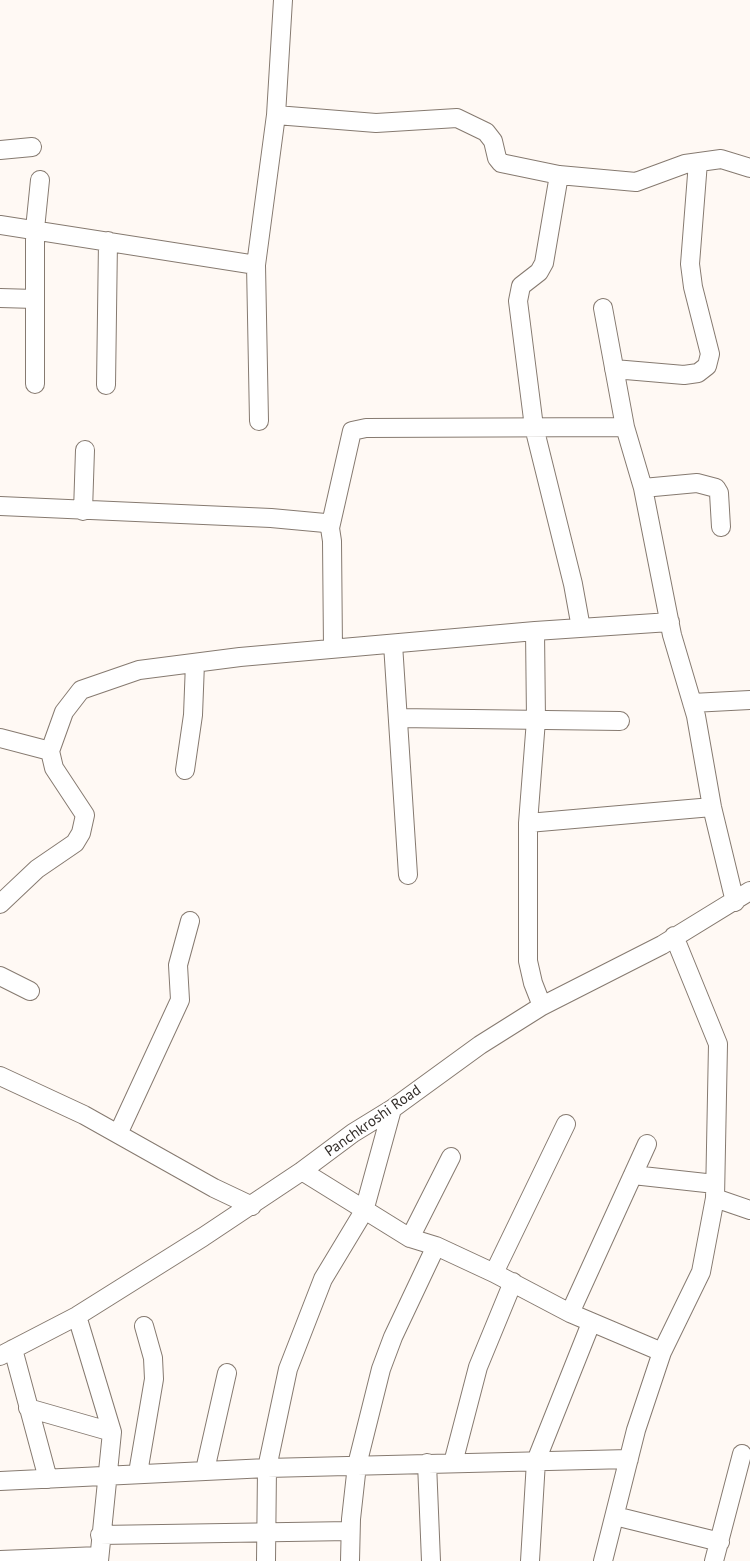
<!DOCTYPE html>
<html>
<head>
<meta charset="utf-8">
<style>
	body { margin:0 }
	canvas { display:block; background:#fff9f4 }
</style>
</head>
<body>
<canvas width="750" height="1561"></canvas>
<script>
const context = document.querySelector('canvas').getContext('2d');
context.lineJoin = 'round';
const toPath = rows => new Path2D(rows.map(r => 'M' + r).join(''));
function trace(path, color, width, dash) { context.strokeStyle = color; context.lineWidth = width; context.lineCap = dash ? 'butt' : 'round'; context.setLineDash(dash || []); context.stroke(path); }
function label(font, color, halo, rows, align = 'center') {
  context.font = font + ' "PT Sans",sans-serif'; context.lineWidth = 4; context.setLineDash([]); context.textBaseline = 'middle'; context.strokeStyle = halo; context.fillStyle = color; for (const [text, x, y, turn = 0] of rows) {
    context.save(); context.translate(x, y); context.rotate((+turn || 0) * Math.PI / 180); context.textAlign = isNaN(turn) ? turn : align; if (halo) context.strokeText(text, 0, 0); context.fillText(text, 0, 0); context.restore();
  }
}
const minor = toPath([
	[276,115,376,123,457,118,486,132,493,141,497,158,501,163,559,175,636,182,685,164,721,159,750,168],
	[0,150,32,147],
	[559,175,544,263,539,272,521,286,518,301,534,427,573,584,581,628],
	[0,225,256,265,276,115,283,0],
	[256,265,259,421],
	[0,298,35,299],
	[603,308,625,427,643,488,672,635,696,716,712,807,735,902],
	[614,369,684,375,698,373,707,366,710,354,693,287,690,264,698,162],
	[35,384,35,229,40,180],
	[106,385,108,241],
	[643,488,697,483,716,488,719,493,721,527],
	[0,506,271,518,325,523,330,528,332,541,333,649],
	[83,511,85,450],
	[330,528,352,431,366,428,625,427],
	[535,631,670,622],
	[393,644,408,875],
	[692,703,750,700],
	[398,718,620,721],
	[0,738,50,751],
	[185,770,193,715,195,663],
	[528,823,712,807],
	[0,904,37,869,75,843,81,833,85,815,54,768,50,751,64,712,81,690,139,670,240,657,535,631,536,720,528,823,528,961,533,983,542,1006],
	[674,936,718,1044,715,1198,750,1210],
	[0,976,30,991],
	[0,1076,84,1115,214,1188,252,1206],
	[118,1134,180,1000,178,965,190,921],
	[451,1157,410,1238,436,1246,494,1273,570,1313,662,1352],
	[302,1171,410,1238],
	[633,1175,715,1184],
	[494,1273,566,1124],
	[570,1313,647,1144],
	[77,1316,112,1432,99,1561],
	[13,1349,48,1479],
	[0,1356,77,1316,203,1237,302,1171,353,1133,392,1109,480,1045,542,1006,662,945,750,891],
	[28,1408,112,1432],
	[427,1463,431,1561],
	[453,1463,478,1367,513,1282],
	[205,1470,227,1373],
	[138,1473,154,1379,153,1358,144,1326],
	[0,1481,267,1468,629,1459],
	[615,1516,720,1542],
	[100,1535,350,1531],
	[0,1560,99,1556],
	[266,1561,267,1468,288,1369,323,1279,364,1211,392,1109],
	[350,1561,351,1519,357,1465,381,1369,393,1337,436,1246],
	[530,1561,536,1461,591,1323],
	[603,1561,636,1430,662,1352,701,1272,715,1198],
	[714,1561,742,1454]
]);
const streetNames = [
	["Panchkroshi Road",373,1121,-35]
];
trace(minor, '#867a70', 20);
trace(minor, '#fff', 18);
label('15px', '#332e2a', '#fff', streetNames);
</script>
</body>
</html>
